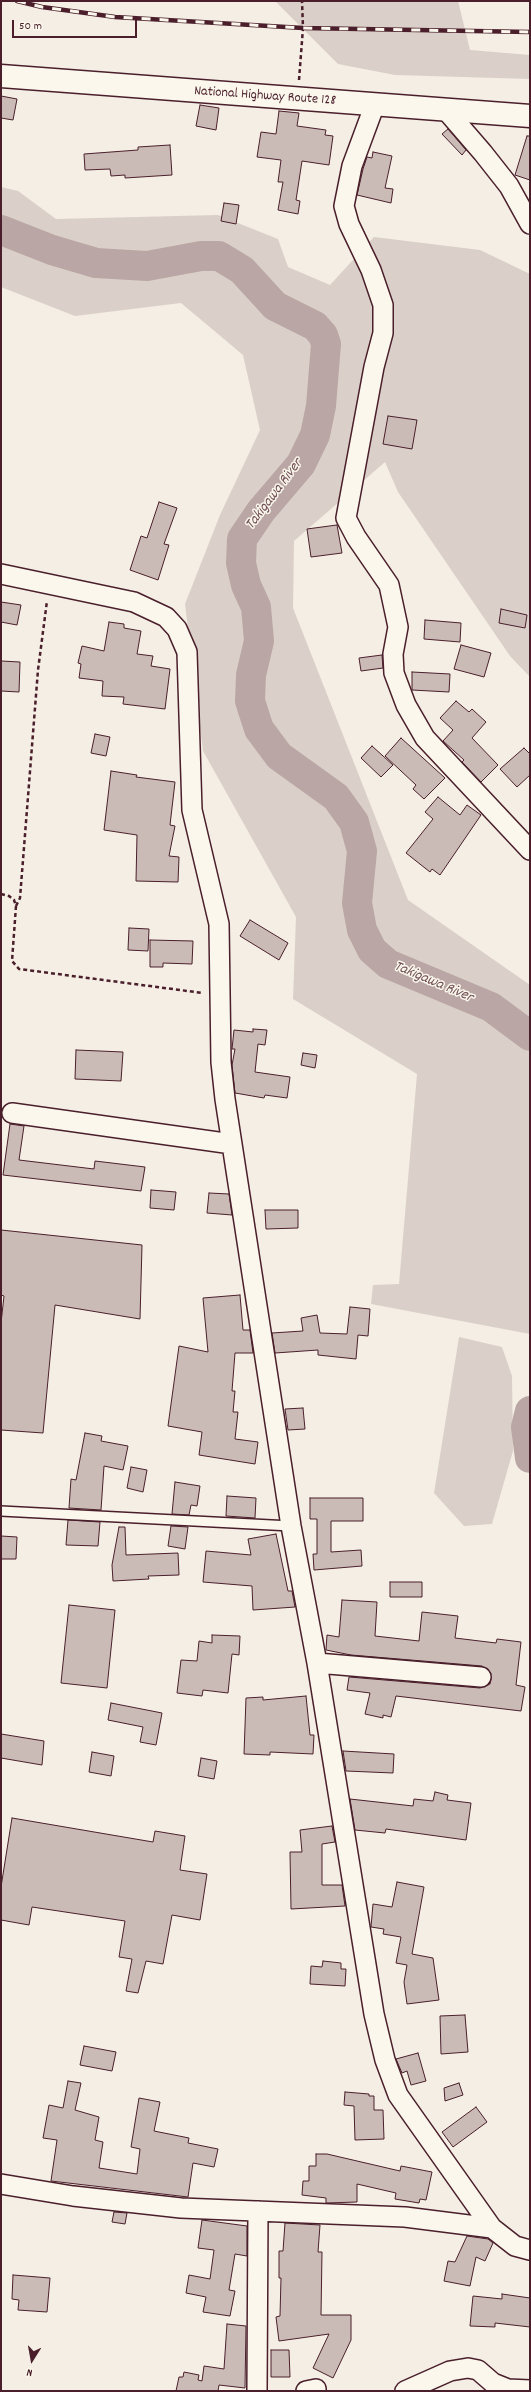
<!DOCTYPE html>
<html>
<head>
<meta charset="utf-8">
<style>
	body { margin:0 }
	#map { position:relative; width:531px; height:2392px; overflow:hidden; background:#f4eee4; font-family:Dekko,sans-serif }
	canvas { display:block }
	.frame { position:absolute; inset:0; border:2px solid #4a1f2b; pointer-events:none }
	.north { position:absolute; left:12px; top:2340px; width:40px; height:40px; -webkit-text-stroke:3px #fbf7ec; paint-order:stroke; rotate:191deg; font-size:11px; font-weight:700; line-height:16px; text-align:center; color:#4a1f2b }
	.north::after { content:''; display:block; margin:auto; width:14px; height:18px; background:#4a1f2b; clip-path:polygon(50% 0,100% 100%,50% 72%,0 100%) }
	.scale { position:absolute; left:12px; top:20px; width:125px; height:18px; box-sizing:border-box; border:2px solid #4a1f2b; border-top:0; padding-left:5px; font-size:12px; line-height:14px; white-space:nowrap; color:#4a1f2b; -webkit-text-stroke:3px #fbf7ec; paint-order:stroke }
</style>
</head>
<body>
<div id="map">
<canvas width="531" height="2392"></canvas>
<div class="frame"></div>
<div class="north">N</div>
<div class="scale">50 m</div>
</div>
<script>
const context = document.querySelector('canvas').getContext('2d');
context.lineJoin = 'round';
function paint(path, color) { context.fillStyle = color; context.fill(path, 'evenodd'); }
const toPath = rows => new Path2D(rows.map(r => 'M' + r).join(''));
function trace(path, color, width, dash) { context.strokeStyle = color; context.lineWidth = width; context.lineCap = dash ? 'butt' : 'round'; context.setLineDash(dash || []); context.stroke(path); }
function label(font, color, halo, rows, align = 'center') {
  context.font = font + ' Dekko,sans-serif'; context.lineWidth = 3; context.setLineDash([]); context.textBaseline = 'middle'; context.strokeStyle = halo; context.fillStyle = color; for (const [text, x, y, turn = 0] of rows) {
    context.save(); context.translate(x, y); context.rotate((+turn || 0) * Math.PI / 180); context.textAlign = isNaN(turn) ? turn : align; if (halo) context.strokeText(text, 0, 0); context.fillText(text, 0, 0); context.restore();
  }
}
const green = toPath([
	[275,1,458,1,470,50,530,55,530,79,395,75,338,64],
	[1,187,18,191,56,219,218,215,278,239,288,267,330,285,374,237,480,250,530,274,530,677,510,656,398,492,385,462,294,541,293,608,408,900,530,985,530,1334,371,1304,373,1285,399,1284,417,1074,293,999,296,917,203,751,185,604,220,515,260,430,243,355,181,303,75,316,1,287],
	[459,1337,502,1347,512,1376,513,1451,492,1524,464,1526,434,1493]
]);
const river = toPath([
	[1,230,52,250,96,263,147,266,201,256,219,256,242,270,275,306,315,326,323,335,326,344,321,406,315,435,301,464,261,511,242,539,241,563,246,585,256,607,259,641,251,675,250,701,259,729,279,756,336,797,354,822,362,851,357,903,362,930,372,950,388,964,491,1007,530,1036],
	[530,1411,526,1427,530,1458]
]);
const building = toPath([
	[1,96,17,99,13,120,1,118,1,96],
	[200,105,219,108,216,130,196,126,200,105],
	[279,111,299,113,297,126,326,130,325,135,333,136,329,165,302,161,296,200,300,201,298,214,278,210,283,182,278,182,281,160,257,157,261,132,276,134,279,111],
	[448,129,466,150,462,155,442,134,448,129],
	[527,136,530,136,530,180,515,175,527,136],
	[170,145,172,175,125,178,125,175,111,176,110,169,85,170,84,154,138,150,138,147,170,145],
	[373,152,392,156,385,188,393,189,391,203,357,195,363,169,367,157,372,158,373,152],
	[224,203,239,205,236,224,221,221,224,203],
	[388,416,417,420,412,449,383,444,388,416],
	[159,502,177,508,164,544,169,545,158,580,130,570,141,536,147,538,159,502],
	[337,525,342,553,311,557,307,529,337,525],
	[1,602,21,605,17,625,1,622,1,602],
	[501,609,527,615,525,628,499,623,501,609],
	[425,620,461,623,460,642,424,639,425,620],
	[109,622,124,624,124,628,141,631,137,654,153,656,151,666,170,669,165,709,123,704,124,697,102,696,103,681,79,678,81,664,78,663,82,646,104,651,109,622],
	[461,645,491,653,484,677,454,669,461,645],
	[382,655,383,668,361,671,359,658,382,655],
	[1,661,20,662,19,692,1,691,1,661],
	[412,672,450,674,449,692,412,690,412,672],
	[456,701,469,712,472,709,486,722,472,738,498,765,481,782,462,762,464,760,443,741,453,730,440,718,456,701],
	[95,734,110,737,106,756,91,753,95,734],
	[401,738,445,778,424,799,413,789,416,785,385,756,401,738],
	[372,746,393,765,381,777,361,758,372,746],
	[524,748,530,754,530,775,517,787,500,769,524,748],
	[111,771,137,775,136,777,175,782,170,825,175,826,169,856,179,857,178,882,136,881,137,835,104,830,111,771],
	[438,797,460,815,467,805,481,815,440,875,432,869,430,872,406,853,433,819,425,812,438,797],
	[250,920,288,943,279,960,240,936,250,920],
	[129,928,149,929,148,951,128,950,129,928],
	[150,940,193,941,192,964,163,963,163,967,150,967,150,940],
	[253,1029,267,1030,265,1045,258,1044,255,1072,290,1077,287,1098,265,1095,264,1098,235,1093,232,1065,235,1049,232,1049,234,1030,253,1032,253,1029],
	[76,1050,123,1052,121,1081,75,1079,76,1050],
	[303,1053,317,1055,315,1068,301,1065,303,1053],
	[10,1124,24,1126,19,1160,94,1169,95,1161,145,1167,141,1191,3,1175,10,1124],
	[151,1190,176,1192,174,1210,150,1208,151,1190],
	[209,1193,229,1194,232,1215,207,1213,209,1193],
	[265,1210,298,1210,298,1228,266,1229,265,1210],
	[1,1230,142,1245,140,1319,55,1305,43,1433,1,1430,1,1323,4,1296,1,1295,1,1230],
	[240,1295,243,1330,250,1330,253,1353,235,1353,232,1391,235,1391,233,1412,238,1412,235,1439,258,1442,255,1464,199,1455,202,1432,168,1426,179,1346,208,1352,203,1298,240,1295],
	[350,1307,370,1309,368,1336,358,1335,356,1359,318,1355,318,1350,275,1353,272,1333,303,1331,301,1318,317,1315,320,1333,347,1334,350,1307],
	[303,1408,305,1429,288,1430,285,1409,303,1408],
	[85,1433,102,1436,101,1441,128,1446,123,1470,104,1466,101,1510,69,1508,71,1479,76,1480,85,1433],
	[131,1467,147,1470,143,1492,127,1488,131,1467],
	[175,1482,200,1486,197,1506,191,1505,189,1515,172,1514,175,1482],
	[227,1496,256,1498,255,1518,226,1516,227,1496],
	[310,1498,363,1498,363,1521,331,1521,331,1552,361,1550,362,1566,314,1570,313,1554,317,1554,317,1519,310,1519,310,1498],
	[68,1520,100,1522,98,1546,66,1545,68,1520],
	[171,1526,188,1527,185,1549,168,1546,171,1526],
	[119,1527,125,1527,126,1555,178,1553,179,1575,148,1576,149,1579,113,1581,112,1565,119,1527],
	[276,1534,288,1591,292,1591,295,1607,253,1610,252,1586,203,1582,206,1551,251,1555,248,1539,276,1534],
	[1,1536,17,1537,16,1559,1,1559,1,1536],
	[390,1582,422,1582,422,1597,390,1597,390,1582],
	[342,1600,377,1602,375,1636,419,1641,422,1612,458,1616,455,1638,496,1643,497,1639,521,1642,516,1685,525,1687,521,1711,396,1696,391,1717,383,1715,383,1718,365,1714,370,1693,347,1690,349,1677,480,1688,490,1684,491,1673,482,1666,351,1655,326,1650,327,1635,339,1637,342,1600],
	[69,1605,115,1610,107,1688,61,1683,69,1605],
	[212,1635,240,1636,239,1655,232,1654,228,1693,203,1690,202,1696,177,1693,181,1660,197,1661,199,1641,212,1643,212,1635],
	[306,1696,310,1735,314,1735,313,1754,270,1752,270,1755,244,1754,246,1698,263,1697,263,1700,306,1696],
	[111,1703,162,1713,156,1745,140,1742,143,1727,108,1720,111,1703],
	[1,1734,44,1741,42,1765,1,1758,1,1734],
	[343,1751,394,1754,393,1773,346,1771,343,1751],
	[92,1752,114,1756,111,1776,89,1772,92,1752],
	[201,1758,217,1761,214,1779,198,1776,201,1758],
	[435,1792,448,1795,447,1800,471,1803,466,1840,386,1829,385,1833,355,1830,350,1799,413,1806,414,1799,433,1801,435,1792],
	[12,1818,153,1842,155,1831,185,1836,180,1870,207,1874,200,1920,172,1915,163,1964,146,1961,138,1993,126,1991,132,1959,119,1957,125,1921,32,1907,29,1925,1,1920,1,1887,12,1818],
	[332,1826,335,1842,322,1844,322,1885,342,1885,345,1906,291,1909,290,1852,302,1852,300,1830,332,1826],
	[397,1882,424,1887,412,1954,433,1958,439,2000,407,2004,404,1982,407,1965,396,1963,401,1937,383,1934,384,1929,371,1927,373,1904,392,1907,397,1882],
	[323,1961,341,1963,341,1969,346,1969,345,1986,310,1984,311,1966,322,1967,323,1961],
	[465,2015,468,2052,441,2054,440,2016,465,2015],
	[84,2046,116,2052,112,2071,80,2065,84,2046],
	[418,2053,426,2081,411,2085,407,2071,402,2073,396,2059,418,2053],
	[68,2081,81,2083,75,2110,99,2117,95,2140,103,2142,99,2168,137,2174,140,2149,131,2147,139,2098,160,2102,154,2131,189,2138,188,2143,218,2149,214,2167,193,2163,188,2197,51,2181,57,2140,43,2138,49,2105,63,2108,68,2081],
	[459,2083,463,2095,445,2101,444,2088,459,2083],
	[345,2092,369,2094,369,2096,374,2096,374,2110,383,2110,384,2139,355,2140,354,2106,344,2105,345,2092],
	[476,2107,487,2122,453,2147,442,2132,476,2107],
	[316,2154,327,2154,400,2171,401,2166,432,2172,426,2200,420,2199,419,2203,395,2199,396,2193,357,2184,357,2202,326,2203,326,2198,302,2195,303,2181,309,2181,309,2166,316,2166,316,2154],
	[114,2212,127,2213,125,2224,112,2222,114,2212],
	[202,2220,247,2226,247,2256,235,2254,229,2290,235,2291,230,2316,203,2312,206,2297,186,2293,189,2275,210,2279,214,2250,198,2248,202,2220],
	[285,2223,320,2225,318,2252,322,2252,321,2315,351,2315,351,2340,333,2378,313,2368,329,2334,279,2341,276,2317,280,2316,281,2278,279,2278,279,2251,283,2251,285,2223],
	[467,2236,488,2239,493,2243,485,2261,476,2257,470,2286,444,2281,448,2261,455,2262,467,2236],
	[13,2275,50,2278,47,2312,18,2310,19,2300,12,2299,13,2275],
	[502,2294,530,2298,530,2327,495,2323,495,2327,470,2326,473,2296,502,2299,502,2294],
	[227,2324,246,2326,245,2388,219,2385,218,2391,176,2391,179,2377,183,2377,184,2372,199,2375,198,2380,202,2381,204,2366,224,2369,227,2324],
	[271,2350,289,2350,290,2377,271,2377,271,2350]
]);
const path = toPath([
	[299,80,303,28,302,1],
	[1,894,9,896,14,900,16,906,12,961,19,969,203,993],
	[16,906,20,898,38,670,47,601]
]);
const service = toPath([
	[1,1511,291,1526]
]);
const minor = toPath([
	[375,104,352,166,344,206,349,224,371,270,383,305,383,333,374,367,346,518,356,537,389,585,398,627,393,654,394,673,406,705,425,738,530,850],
	[445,109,483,153,509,186,530,224],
	[1,574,134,602,166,617,177,629,187,652,192,810,219,924,221,1062,225,1099,291,1526,317,1663,374,2014,385,2060,398,2095,492,2228,515,2246,530,2250],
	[12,1113,232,1144],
	[317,1663,481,1677],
	[1,2184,73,2196,181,2208,405,2217,492,2228],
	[257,2391,258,2211],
	[306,2391,316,2389],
	[405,2391,450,2371,468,2368,478,2370,493,2383,508,2389,530,2390]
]);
const trunk = toPath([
	[1,76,530,116]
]);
const rail = toPath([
	[17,1,42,7,115,17,303,28,530,32]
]);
const streetNames = [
	["National Highway Route 128",265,97,4]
];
const waterNames = [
	["Takigawa River",275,495,-53],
	["Takigawa River",433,983,23]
];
paint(green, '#dbd0c9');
trace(river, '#baa7a5', 30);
paint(building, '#cabbb6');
trace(building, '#4a1f2b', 1);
trace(service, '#4a1f2b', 12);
trace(minor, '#4a1f2b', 22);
trace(trunk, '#4a1f2b', 25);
trace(path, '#4a1f2b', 2.5, [4, 3]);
trace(service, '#fbf7ec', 9);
trace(minor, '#fbf7ec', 19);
trace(trunk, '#fbf7ec', 22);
trace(rail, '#4a1f2b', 4.5);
trace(rail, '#fbf7ec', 3, [9]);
label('14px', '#4a1f2b', '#fbf7ec', streetNames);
label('italic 15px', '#714f56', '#fbf7ec', waterNames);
</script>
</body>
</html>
